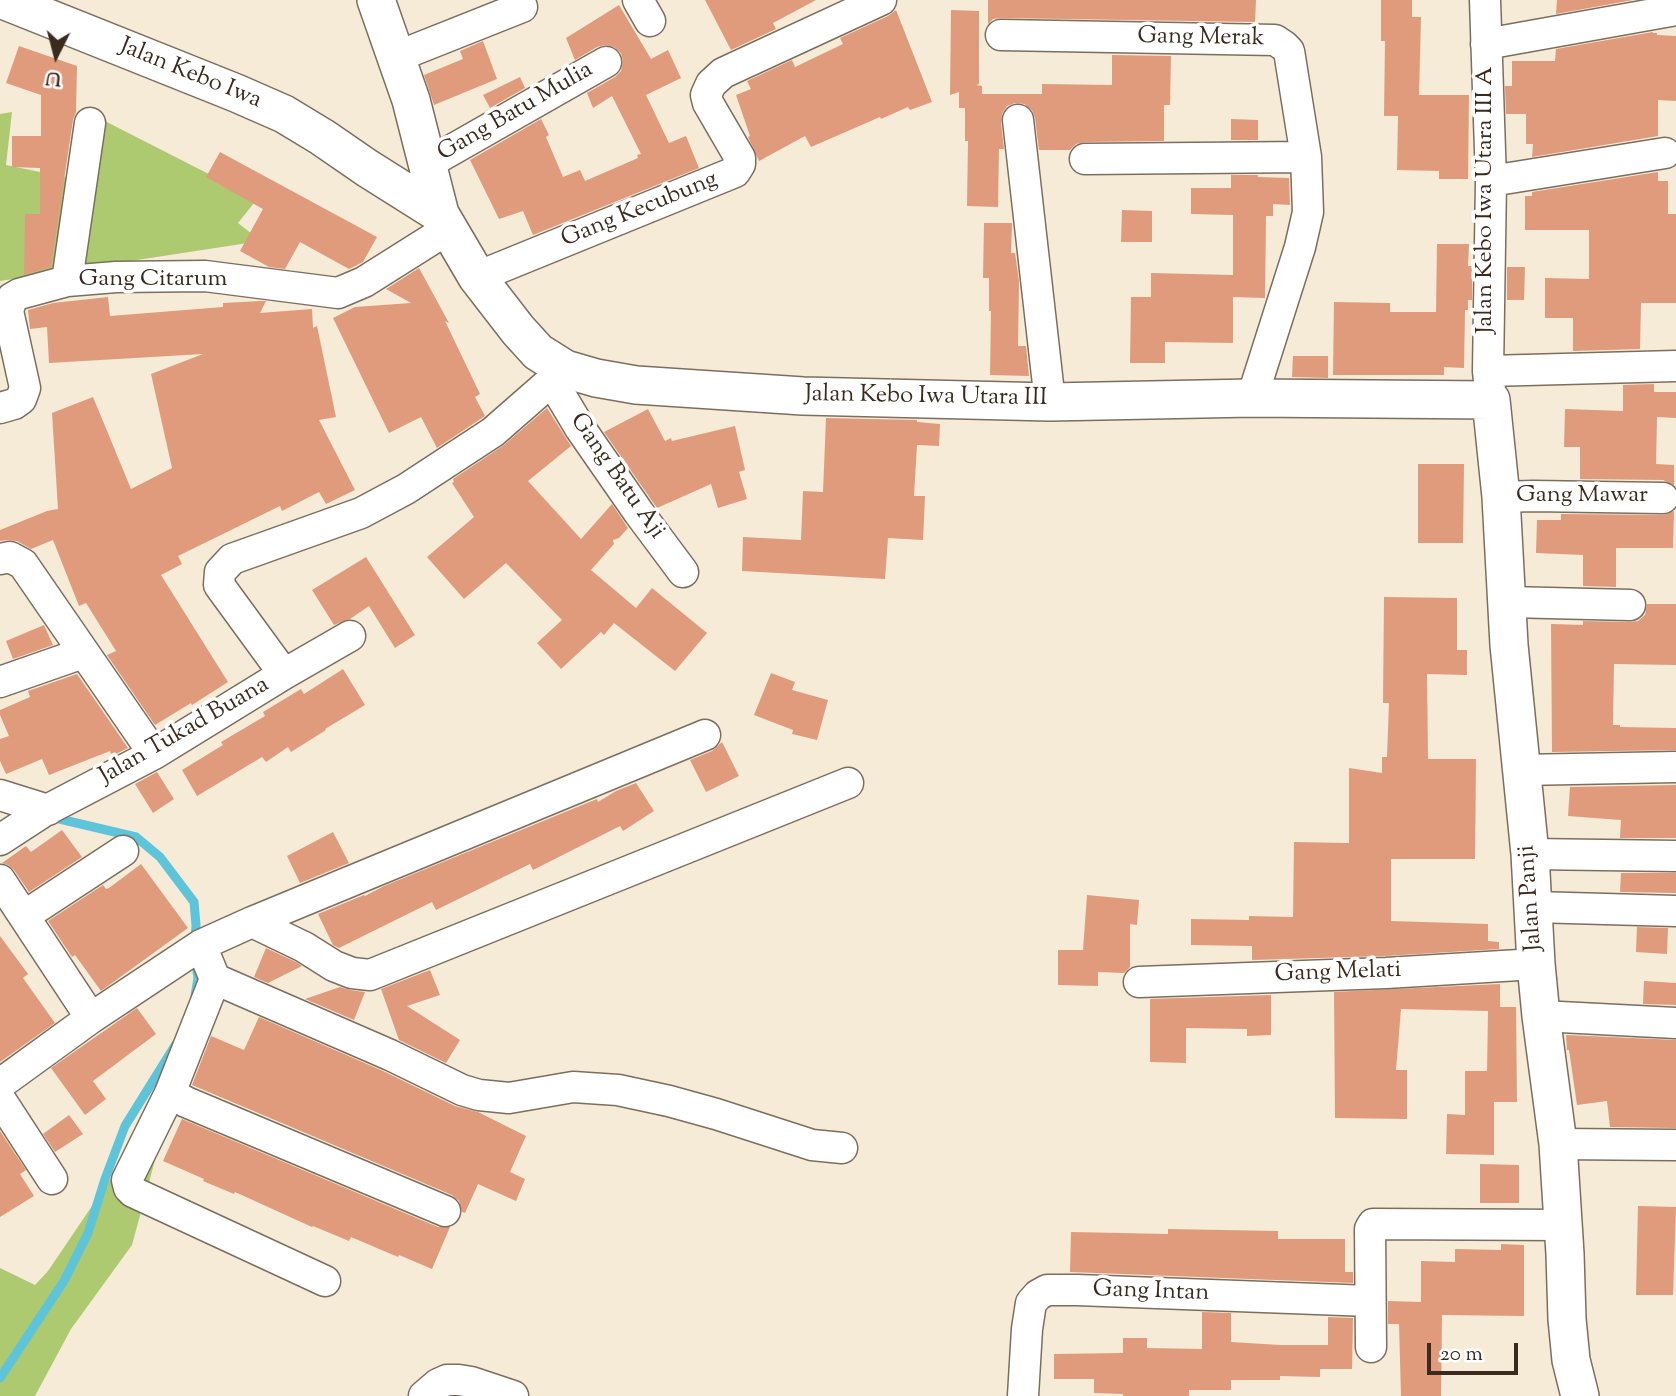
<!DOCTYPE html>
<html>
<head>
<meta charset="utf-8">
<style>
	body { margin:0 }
	#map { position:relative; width:1676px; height:1396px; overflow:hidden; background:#f5ebd7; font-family:"Sorts Mill Goudy",serif }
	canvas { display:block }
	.north { position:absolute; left:21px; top:21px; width:70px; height:70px; -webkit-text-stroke:5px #fff; paint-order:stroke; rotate:186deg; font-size:19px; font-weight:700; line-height:28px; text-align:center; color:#3b2a1e }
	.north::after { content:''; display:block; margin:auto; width:24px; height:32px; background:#3b2a1e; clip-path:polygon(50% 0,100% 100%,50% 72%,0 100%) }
	.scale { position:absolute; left:1427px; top:1343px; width:91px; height:32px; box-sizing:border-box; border:4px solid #3b2a1e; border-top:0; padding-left:9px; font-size:21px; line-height:24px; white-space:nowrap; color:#3b2a1e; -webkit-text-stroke:5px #fff; paint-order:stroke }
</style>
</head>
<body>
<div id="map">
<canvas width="1676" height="1396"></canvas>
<div class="north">U</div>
<div class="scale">20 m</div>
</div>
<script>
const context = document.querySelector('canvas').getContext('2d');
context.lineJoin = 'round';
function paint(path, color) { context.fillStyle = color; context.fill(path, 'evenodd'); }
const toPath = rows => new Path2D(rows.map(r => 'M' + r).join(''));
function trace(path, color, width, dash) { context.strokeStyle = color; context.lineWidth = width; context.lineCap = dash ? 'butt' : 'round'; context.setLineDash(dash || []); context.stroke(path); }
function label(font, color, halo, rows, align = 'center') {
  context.font = font + ' "Sorts Mill Goudy",serif'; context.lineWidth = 7; context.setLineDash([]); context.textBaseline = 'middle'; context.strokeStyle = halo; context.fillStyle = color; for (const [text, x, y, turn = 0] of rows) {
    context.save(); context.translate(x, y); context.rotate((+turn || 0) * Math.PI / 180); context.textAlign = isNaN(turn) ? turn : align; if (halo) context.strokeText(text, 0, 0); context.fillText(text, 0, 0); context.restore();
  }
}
const green = toPath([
	[12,112,6,165,89,182,97,117,246,193,258,198,238,223,261,241,0,281,0,114],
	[136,1141,158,1149,132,1245,71,1329,35,1396,0,1396,0,1268,35,1285,48,1271]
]);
const stream = toPath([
	[51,817,136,837,160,857,194,902,196,925,195,941],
	[195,996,198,978,196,965],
	[0,1378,64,1281,88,1233,105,1179,125,1126,176,1044]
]);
const building = toPath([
	[705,0,816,0,773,23,776,29,731,50],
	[988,0,1256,0,1255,22,1001,18,993,19,988,24],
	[1381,0,1412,0,1412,17,1421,17,1419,95,1469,95,1468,179,1439,179,1439,171,1397,170,1398,116,1384,116,1385,41,1381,41],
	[1557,0,1633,0,1556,14],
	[619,5,651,59,668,50,681,78,646,95,669,143,686,136,699,168,533,235,523,211,499,219,470,160,541,119,549,135,546,137,563,177,580,170,585,181,638,158,637,155,641,154,612,96,593,108,587,93,615,77,621,71,623,61,621,53,614,47,605,45,597,47,575,60,566,38],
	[896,10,932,102,910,110,908,107,881,119,880,117,811,147,805,136,759,161,748,137,750,136,736,95,751,89,747,81,792,60,795,67,843,44,840,38,888,16],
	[951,10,979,11,979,84,976,85,982,86,982,94,1042,94,1042,84,1112,85,1112,55,1171,56,1170,105,1164,105,1164,141,1085,142,1076,144,1070,150,1039,150,1035,118,1032,110,1024,104,1015,103,1007,106,1002,114,1001,122,1004,149,999,149,998,207,967,206,968,141,965,141,965,108,959,108,959,92,950,95],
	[1653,32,1653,33,1657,33,1657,35,1676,36,1676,101,1658,100,1658,136,1532,157,1533,144,1526,144,1526,114,1506,114,1505,86,1512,86,1512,61,1555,61,1556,49],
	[483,41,497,79,434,105,424,75,463,59,460,51],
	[19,46,77,66,76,112,73,120,51,267,24,275,25,214,40,214,40,168,12,167,12,136,41,136,41,95,6,83],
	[520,77,525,88,490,108,483,95],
	[1231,119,1258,120,1258,140,1231,140],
	[220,152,377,237,363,262,349,269,300,242,285,269,269,267,240,251,263,209,206,177],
	[1658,172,1658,181,1668,181,1668,214,1676,214,1676,303,1641,303,1640,349,1573,351,1573,318,1545,318,1545,278,1589,279,1589,230,1525,230,1525,196,1532,196,1532,192],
	[1231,175,1258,175,1258,177,1289,178,1290,205,1273,204,1273,216,1266,216,1265,298,1233,297,1233,343,1165,342,1165,363,1130,363,1131,297,1151,297,1151,273,1233,275,1233,215,1191,214,1191,188,1231,188],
	[1122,210,1152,211,1152,242,1121,242],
	[984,223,1012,223,1011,253,1015,253,1019,281,1018,346,1026,346,1029,376,990,375,991,311,989,311,989,278,983,278],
	[1437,244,1469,244,1468,266,1472,266,1472,300,1468,300,1468,310,1465,310,1464,368,1444,367,1444,375,1333,375,1334,302,1390,303,1390,312,1436,312],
	[1507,267,1525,267,1524,300,1507,300],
	[419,268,449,323,445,321,480,394,475,397,485,416,437,448,421,417,389,433,333,318,355,307,411,303,386,289],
	[108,297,110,316,223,307,223,303,261,301,266,301,260,313,312,309,313,328,317,326,336,417,319,420,355,490,326,504,319,492,282,511,280,506,178,556,182,564,161,575,228,682,192,705,191,703,155,725,107,655,116,651,86,603,79,606,53,540,31,549,17,541,7,540,0,541,0,530,47,511,58,509,52,413,93,397,131,489,172,468,151,374,203,354,49,363,47,327,30,329,28,310,53,303],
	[1293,356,1328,356,1328,378,1292,377],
	[1654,384,1654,392,1676,392,1676,418,1657,417,1656,464,1674,465,1674,485,1663,480,1580,479,1580,447,1564,447,1565,409,1623,411,1623,385],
	[547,408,571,446,528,481,581,539,612,504,628,528,619,538,613,540,614,544,591,570,636,608,652,588,707,633,675,671,614,623,604,635,601,632,561,669,537,643,562,620,506,563,464,599,427,557,474,517,452,483,454,482,453,479,504,445],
	[648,409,665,441,671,438,672,441,735,426,745,470,739,472,747,499,718,508,711,484,657,508,604,432],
	[826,418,917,420,917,422,940,424,939,446,917,445,914,496,925,496,923,540,888,538,885,579,742,571,743,537,801,540,803,491,823,492],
	[1418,464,1464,464,1463,543,1418,543],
	[1674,511,1673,548,1616,548,1616,587,1583,586,1583,555,1536,553,1537,520,1561,520,1561,514,1663,515],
	[366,557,415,635,395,648,369,606,350,619,334,625,312,590],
	[1384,597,1457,598,1457,650,1467,650,1467,675,1427,674,1428,759,1476,759,1475,859,1391,859,1391,921,1488,924,1488,941,1499,942,1499,949,1385,956,1252,960,1252,946,1191,945,1191,919,1249,920,1249,916,1293,917,1294,842,1349,843,1349,768,1382,773,1382,757,1387,757,1389,703,1383,703],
	[1647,604,1676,604,1676,665,1614,664,1613,725,1620,725,1620,727,1676,728,1676,750,1552,752,1551,624,1583,625,1583,621,1630,622,1638,621,1645,615],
	[44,625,53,645,13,659,6,641],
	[343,669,365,705,325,729,326,730,291,752,288,747,266,762,262,757,197,796,182,770,223,745,221,742,265,716,263,712,301,689,304,694],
	[771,673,795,682,792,690,828,700,817,740,792,734,793,730,754,715],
	[77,674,128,748,116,754,115,752,111,754,110,751,49,775,42,759,6,774,0,761,0,739,9,736,0,715,0,710,30,697,28,691],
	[722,742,739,776,706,792,690,760,712,751],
	[157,772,174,799,153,813,135,784],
	[636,783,654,811,623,831,620,826,533,870,530,864,436,910,432,902,339,948,333,945,318,914,364,895,365,896,384,886,597,799,598,802,616,791],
	[1676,785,1676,838,1620,838,1621,820,1568,816,1570,787],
	[62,830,82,857,29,892,14,870,8,865,2,863,26,846,31,852],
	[333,832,349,863,300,883,287,856],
	[141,864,188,928,101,991,75,955,72,957,48,921,103,885,106,889,109,888],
	[1621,873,1676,873,1676,893,1620,892],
	[1087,895,1139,900,1137,925,1130,924,1130,967,1124,973,1098,972,1098,986,1058,985,1058,950,1083,950],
	[1637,927,1668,928,1667,954,1636,952],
	[0,936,28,974,23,978,55,1023,0,1062],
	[266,948,296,962,302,966,268,983,254,977],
	[430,970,440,995,407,1006,460,1040,446,1063,399,1040,381,989],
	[1644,981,1676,983,1676,1005,1643,1004],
	[1500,984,1500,1007,1516,1007,1517,1102,1494,1102,1494,1155,1446,1154,1447,1114,1465,1115,1465,1071,1487,1071,1488,1011,1401,1009,1396,1070,1407,1070,1407,1119,1335,1118,1334,992],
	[340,987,350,990,365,992,354,1020,305,999],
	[1271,995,1271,1035,1247,1036,1247,1029,1186,1028,1186,1063,1150,1062,1150,999],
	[137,1008,156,1034,93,1081,106,1099,85,1115,51,1068],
	[259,1017,383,1071,455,1106,478,1112,526,1136,510,1172,525,1179,516,1201,478,1184,465,1213,462,1212,459,1201,452,1195,192,1085,211,1036,244,1050],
	[1566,1035,1676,1040,1676,1128,1610,1127,1607,1101,1577,1105,1569,1050,1567,1050],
	[69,1115,83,1134,55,1152,43,1134],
	[182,1119,438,1227,450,1227,432,1269,399,1255,398,1257,351,1237,349,1241,313,1226,312,1227,235,1192,234,1194,203,1181,204,1179,163,1161],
	[0,1131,26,1170,20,1174,34,1196,0,1217],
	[1480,1164,1519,1165,1519,1203,1480,1203],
	[1638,1206,1676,1207,1673,1295,1636,1295],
	[1168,1229,1278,1231,1278,1239,1345,1239,1345,1272,1353,1272,1353,1283,1070,1272,1071,1232,1168,1234],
	[1501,1244,1524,1245,1524,1316,1442,1315,1441,1396,1401,1396,1399,1324,1388,1324,1388,1301,1421,1302,1421,1261,1455,1262,1455,1249,1501,1250],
	[1202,1312,1231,1313,1231,1342,1280,1345,1328,1345,1328,1317,1353,1318,1352,1369,1320,1369,1320,1377,1280,1376,1280,1380,1231,1380,1231,1390,1189,1390,1189,1396,1123,1396,1123,1394,1094,1393,1094,1379,1054,1379,1054,1354,1123,1353,1123,1338,1147,1338,1147,1348,1202,1349]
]);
const minor = toPath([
	[638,0,650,21],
	[1485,0,1491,181,1488,371,1491,400],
	[1001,35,1275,40,1284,46,1289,51,1306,157,1308,212,1300,247,1252,398],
	[1486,44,1676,10],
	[396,57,522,7],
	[1018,120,1050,402],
	[1085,159,1306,157],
	[427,164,606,62],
	[1491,181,1665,153],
	[477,277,735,172,740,164,740,158,708,103,706,95,711,84,723,73,881,0],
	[67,281,90,123],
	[1488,371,1676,366],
	[552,381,580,428,639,513,683,572],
	[0,408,14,404,21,399,25,388,8,311,12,298,19,294,67,281,116,277,205,276,338,293,364,282,448,229],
	[1501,497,1533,496,1663,498],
	[0,559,10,557,23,564,154,754],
	[1508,602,1630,605],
	[284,674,350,636],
	[0,682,83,653],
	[1521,770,1676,767],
	[0,795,48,810],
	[0,840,43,812,154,754,284,674,219,585,220,572,232,559,361,513,406,489,493,432,565,369],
	[1530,854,1676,856],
	[0,880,91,1018],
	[1534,907,1676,911],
	[24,916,123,851],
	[252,922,304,947,334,966,352,973,370,975,848,783],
	[201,945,215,979,390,1055,462,1090,479,1095,509,1098,573,1087,618,1090,669,1101,716,1114,812,1145,842,1148],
	[215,979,170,1093,186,1102,445,1211],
	[1139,982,1386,973,1536,964],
	[1541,1016,1676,1023],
	[0,1084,91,1018,201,945,252,922,705,735],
	[170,1093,127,1180,129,1188,133,1192,325,1281],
	[0,1099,52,1179],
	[1558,1144,1676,1145],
	[1371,1347,1370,1229,1373,1224,1563,1225],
	[424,1396,438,1384,447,1380,459,1380,471,1382,513,1396],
	[1023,1396,1027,1329,1031,1303,1038,1295,1047,1290,1077,1290,1370,1301]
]);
const tertiary = toPath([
	[3,0,236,93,284,114,322,137,367,168,440,214],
	[376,0,411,100,440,214,477,277,518,330,538,352,565,369,596,378,636,385,803,396,1050,402,1252,398,1491,400,1501,497,1509,645,1530,854,1536,964,1541,1016,1558,1144,1565,1254,1567,1319,1571,1360,1580,1396]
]);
const streetNames = [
	["Gang Merak",1201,39,1],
	["Jalan Kebo Iwa",190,75,22],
	["Gang Batu Mulia",516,113,-30],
	["Jalan Kebo Iwa Utara III A",1487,200,-90],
	["Gang Kecubung",640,211,-22],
	["Gang Citarum",153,281],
	["Jalan Kebo Iwa Utara III",926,398,1],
	["Gang Batu Aji",616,477,55],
	["Gang Mawar",1582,497],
	["Jalan Tukad Buana",185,732,-30],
	["Jalan Panji",1532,898,-94],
	["Gang Melati",1338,974,-2],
	["Gang Intan",1151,1293,2]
];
paint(green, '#adca71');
trace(stream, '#5dc4d9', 9);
paint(building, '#e09b7c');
trace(minor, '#7c6e5f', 33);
trace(tertiary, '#7c6e5f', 40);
trace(minor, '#fff', 30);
trace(tertiary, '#fff', 37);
label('24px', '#3b2a1e', '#fff', streetNames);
</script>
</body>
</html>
